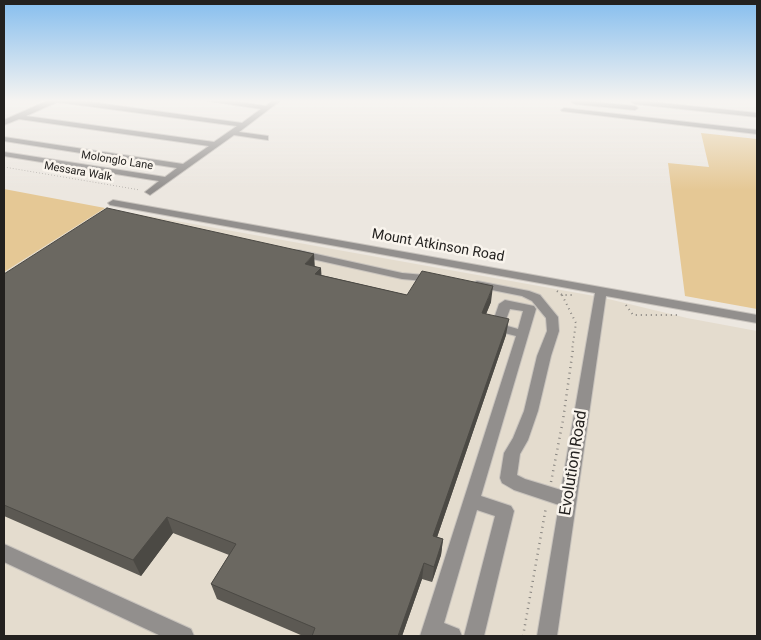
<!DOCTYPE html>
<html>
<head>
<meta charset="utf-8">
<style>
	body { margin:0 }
	#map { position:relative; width:761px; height:640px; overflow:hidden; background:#ece7e0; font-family:Roboto,sans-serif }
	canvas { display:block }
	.frame { position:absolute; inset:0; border:5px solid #23211f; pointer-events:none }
</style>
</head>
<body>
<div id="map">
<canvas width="761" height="640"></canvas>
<div class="frame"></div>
</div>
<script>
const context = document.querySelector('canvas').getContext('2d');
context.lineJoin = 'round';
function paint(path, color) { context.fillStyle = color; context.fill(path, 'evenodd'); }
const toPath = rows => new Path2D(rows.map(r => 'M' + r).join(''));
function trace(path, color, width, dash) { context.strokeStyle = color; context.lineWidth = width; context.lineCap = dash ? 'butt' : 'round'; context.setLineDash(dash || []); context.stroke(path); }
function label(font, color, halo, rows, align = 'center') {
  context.font = font + ' Roboto,sans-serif'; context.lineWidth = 5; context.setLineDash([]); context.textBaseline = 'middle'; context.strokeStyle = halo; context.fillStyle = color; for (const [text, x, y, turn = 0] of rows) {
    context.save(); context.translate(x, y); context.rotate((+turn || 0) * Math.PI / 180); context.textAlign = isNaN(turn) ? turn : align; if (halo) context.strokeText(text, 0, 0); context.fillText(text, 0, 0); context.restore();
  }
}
const built = toPath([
	[104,208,600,297,687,318,757,331,757,636,4,636,4,272]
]);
const green = toPath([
	[701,133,757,139,757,309,685,296,668,163,709,167],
	[4,189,105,208,4,272]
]);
const pathFar2 = toPath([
	[4,167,140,190]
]);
const pathFar1 = toPath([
	[557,291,562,295,574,295],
	[562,295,576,323,572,350],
	[626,305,633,315,679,315]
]);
const path = toPath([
	[551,482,563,420,573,349],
	[523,636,546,507]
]);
const minor = toPath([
	[49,100,76,100,242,123,261,109,202,100,225,100,266,106,273,100,281,100,239,132,268,136,268,140,234,135,150,195,145,192,159,181,4,156,4,152,165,177,177,168,4,141,4,137,183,164,209,146,19,119,4,125,4,120,49,100],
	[57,102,237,126,214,142,26,116,57,102],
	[573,100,635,106,638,108,635,110,575,104,572,102,573,100],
	[633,100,757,113,757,117,635,104,632,102,633,100],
	[564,108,757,130,757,134,562,111,561,110,564,108],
	[113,200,757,315,757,323,606,296,557,636,537,636,559,505,514,490,502,483,500,478,504,453,513,438,524,411,537,356,547,331,546,318,532,301,522,296,477,287,471,284,477,281,529,291,540,295,558,317,559,331,551,356,538,411,528,440,520,454,517,475,525,479,561,490,595,293,110,205,108,203,113,200],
	[298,250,402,273,435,276,441,279,435,282,402,279,294,255,293,253,294,251,298,250],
	[505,300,534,306,536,309,481,496,511,506,514,511,484,636,464,636,495,516,477,510,444,623,459,629,462,636,420,636,516,336,493,330,491,327,499,304,505,300],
	[510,309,523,311,518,329,504,325,510,309],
	[4,544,191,629,194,636,161,636,4,562,4,544]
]);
const wall = toPath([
	[315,266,321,275,407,295,491,302,486,314,506,335,437,537,443,539,441,555,432,582,422,579,402,636,303,636,217,599,211,584,229,555,173,533,141,576,4,516,4,274]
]);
const shadedWall = toPath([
	[314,254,315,269,305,264],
	[321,268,322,283,315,274],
	[493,286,491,302,480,329,482,313],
	[509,319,506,335,432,552,433,536],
	[167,517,173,533,141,576,133,560],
	[443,539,441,555,432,582,434,567],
	[424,563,422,579,402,636,398,636]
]);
const building = toPath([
	[107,208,314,254,305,264,321,268,315,274,407,295,422,271,493,286,482,313,509,319,433,536,443,539,434,567,424,563,398,636,312,636,315,628,211,584,236,544,167,517,133,560,4,505,4,274,107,208]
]);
const farStreetnames = [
	["Molonglo Lane",117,161,9],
	["Messara Walk",78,172,10]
];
const streetNames = [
	["Mount Atkinson Road",438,246,10]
];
const nearStreetnames = [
	["Evolution Road",574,463,-81]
];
paint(built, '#e4dcce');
paint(green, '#e5c895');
trace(minor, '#c8c3bd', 2);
trace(pathFar2, '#888580', 1, [0.5, 2.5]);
trace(pathFar1, '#888580', 2, [1, 4]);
trace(path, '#888580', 2.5, [1, 4.5]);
paint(minor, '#928f8d');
paint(wall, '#5c5953');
paint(shadedWall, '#4b4944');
paint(building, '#6b6861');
trace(building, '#4b4944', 1);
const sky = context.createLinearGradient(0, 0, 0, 190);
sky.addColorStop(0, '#86beee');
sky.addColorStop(0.53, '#f6f4f1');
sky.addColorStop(1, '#f6f4f100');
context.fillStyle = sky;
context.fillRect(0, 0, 761, 190);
label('11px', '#23211f', '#f9f4ed', farStreetnames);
label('14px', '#23211f', '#f9f4ed', streetNames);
label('16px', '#23211f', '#f9f4ed', nearStreetnames);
</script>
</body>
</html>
